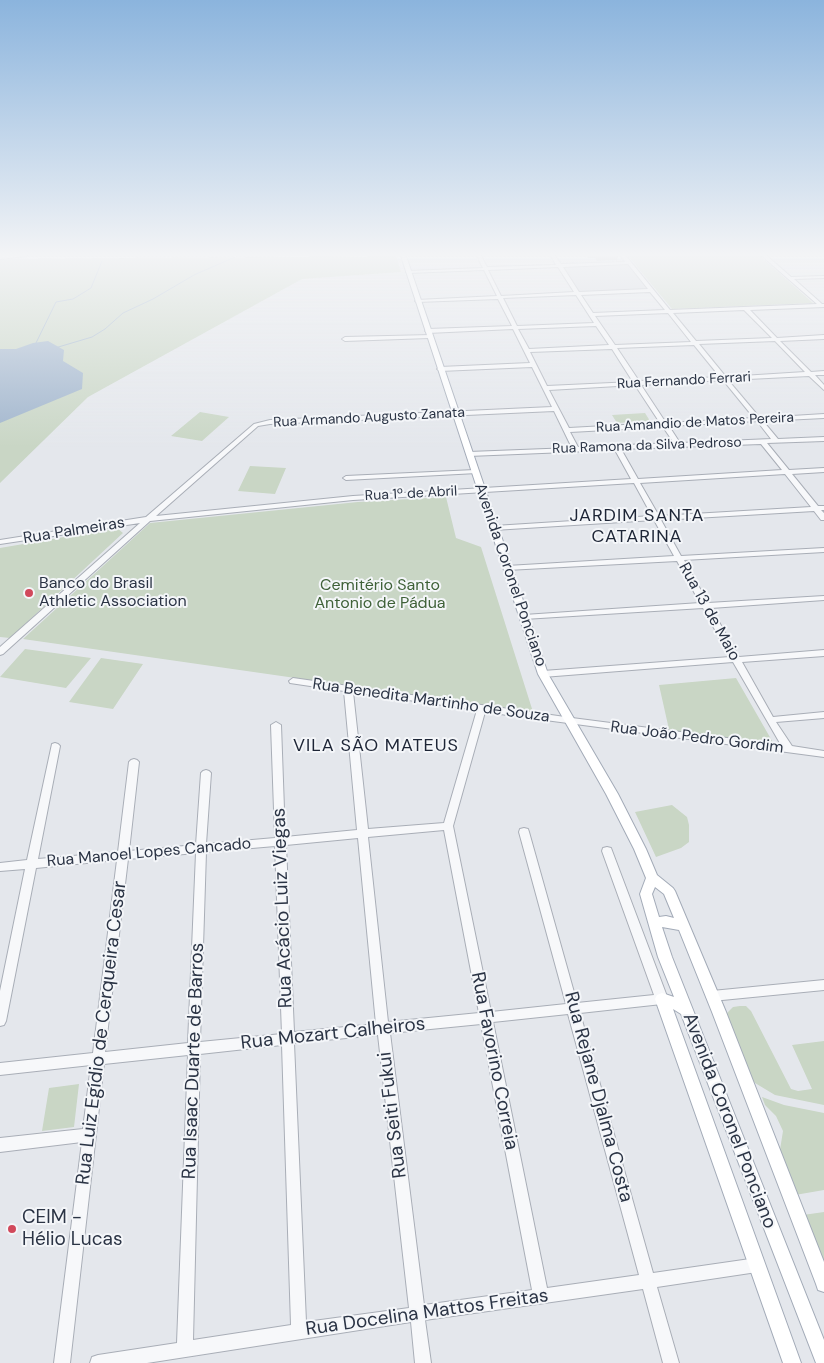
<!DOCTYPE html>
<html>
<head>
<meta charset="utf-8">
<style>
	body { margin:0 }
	canvas { display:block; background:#e4e7ec }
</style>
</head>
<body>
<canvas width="824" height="1363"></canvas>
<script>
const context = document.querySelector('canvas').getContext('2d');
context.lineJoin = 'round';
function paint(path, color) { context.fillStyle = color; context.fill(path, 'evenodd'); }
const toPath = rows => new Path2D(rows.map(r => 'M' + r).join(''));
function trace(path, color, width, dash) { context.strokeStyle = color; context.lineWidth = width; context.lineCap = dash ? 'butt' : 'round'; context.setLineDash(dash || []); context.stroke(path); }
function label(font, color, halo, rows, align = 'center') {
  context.font = font + ' "DM Sans",sans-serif'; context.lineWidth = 4; context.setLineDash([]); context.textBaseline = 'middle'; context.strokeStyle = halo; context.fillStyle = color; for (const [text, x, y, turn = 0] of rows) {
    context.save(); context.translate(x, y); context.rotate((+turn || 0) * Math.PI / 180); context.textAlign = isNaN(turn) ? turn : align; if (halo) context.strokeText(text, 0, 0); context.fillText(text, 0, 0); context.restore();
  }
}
const built = toPath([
	[626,263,648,289,578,292,561,267]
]);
const green = toPath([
	[396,256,401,272,302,279,88,397,0,483,0,259],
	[628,256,760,256,813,303,672,309],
	[200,412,229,417,202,441,171,436],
	[645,413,650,421,617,423,612,415],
	[250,466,286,468,275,494,238,491],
	[446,497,456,538,481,547,533,712,23,639,150,523,358,502],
	[117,528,123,533,10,638,0,637,0,548],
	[25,649,91,658,66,688,0,677],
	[101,658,143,664,113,709,69,702],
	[736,678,775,746,670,734,659,685],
	[672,805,687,817,689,825,689,842,681,848,656,857,635,812],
	[740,1006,746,1006,751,1011,791,1089,798,1091,812,1089,792,1045,824,1041,824,1105,775,1095,755,1083,743,1064,725,1015,733,1007],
	[79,1084,74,1127,42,1131,49,1088],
	[762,1097,784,1105,824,1113,824,1190,795,1195,779,1156,783,1131,776,1116,765,1105],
	[824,1212,824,1261,820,1257,803,1215]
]);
const water = toPath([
	[48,341,64,350,63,361,83,373,82,389,0,423,0,349,16,349,33,343]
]);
const stream = toPath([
	[36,343,56,302,73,299,91,288,102,261],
	[55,348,92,337,105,329,123,313,153,299,194,275,235,257]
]);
const minor = toPath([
	[477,256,481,256,487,267,556,265,551,256,555,256,561,264,625,262,621,256,626,256,670,310,817,304,762,256,767,256,791,277,824,276,824,278,794,279,822,304,824,304,824,307,750,310,777,338,824,335,824,339,780,341,811,372,824,371,824,375,815,375,824,385,824,390,809,376,728,380,760,418,824,414,824,418,763,421,778,439,824,437,824,441,767,443,789,470,824,468,824,472,792,474,818,506,824,506,824,510,821,510,824,513,824,520,821,520,814,511,661,520,681,556,824,548,824,552,684,560,708,603,824,596,824,600,711,608,739,657,824,650,824,656,742,662,773,717,824,712,824,718,776,722,792,746,824,751,824,757,485,712,453,826,491,1012,566,1004,519,832,520,829,524,828,528,829,529,832,577,1003,654,995,602,851,603,848,607,847,611,848,668,999,666,1003,662,1004,580,1013,653,1273,757,1258,762,1260,764,1265,762,1270,757,1272,657,1287,679,1363,663,1363,643,1289,425,1320,431,1363,415,1363,411,1322,147,1363,90,1363,92,1357,98,1355,177,1343,188,1055,104,1064,70,1363,54,1363,82,1142,0,1152,0,1138,83,1129,91,1065,0,1075,0,1063,93,1053,117,860,36,868,6,1021,4,1025,0,1026,0,991,25,869,0,871,0,863,27,860,52,744,55,743,58,744,60,746,38,859,118,852,129,762,131,760,134,759,137,760,139,762,129,851,196,845,201,773,203,771,206,770,209,771,211,773,206,844,275,838,271,725,276,722,281,725,285,837,357,830,344,691,290,683,289,681,293,678,572,718,781,745,733,662,543,677,539,674,543,671,730,657,703,608,524,619,520,617,524,615,700,603,677,561,507,570,503,568,507,566,674,556,654,520,494,530,490,528,494,526,652,516,634,483,353,500,150,521,3,654,0,655,0,647,140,523,0,544,0,540,146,517,254,424,270,420,552,407,532,367,440,371,437,369,440,367,530,363,513,329,428,333,425,331,428,329,512,326,498,299,417,302,415,301,417,300,497,296,484,270,408,273,406,272,408,271,483,268,477,256],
	[628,264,648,289,579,292,563,267,628,264],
	[558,267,574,292,501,296,488,270,558,267],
	[650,292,665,310,593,313,581,295,650,292],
	[576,295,594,323,517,326,503,298,576,295],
	[744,310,772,338,696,341,673,313,744,310],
	[668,313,691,342,615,345,595,316,668,313],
	[596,326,609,345,529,349,518,329,596,326],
	[775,341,805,372,726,377,699,344,775,341],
	[694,345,720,377,639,381,617,348,694,345],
	[612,349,633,382,547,386,530,352,612,349],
	[723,380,754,418,666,423,641,385,723,380],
	[635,385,660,423,569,428,549,390,635,385],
	[554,411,572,448,469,452,466,454,469,456,615,450,631,479,353,496,156,516,258,426,270,424,554,411],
	[757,421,771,439,680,443,669,426,757,421],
	[663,427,674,443,578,447,570,432,663,427],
	[761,444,782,470,638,479,621,449,761,444],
	[785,474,811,507,659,516,640,483,785,474],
	[353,692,477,710,444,823,368,829,353,692],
	[444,830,479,1013,388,1022,368,837,444,830],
	[358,838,376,1024,294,1032,286,845,358,838],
	[275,846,282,1034,200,1042,206,852,275,846],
	[196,853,188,1043,105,1052,128,859,196,853],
	[568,1014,639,1275,547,1288,493,1022,568,1014],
	[481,1024,532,1290,424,1305,390,1033,481,1024],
	[378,1035,409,1308,306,1322,294,1043,378,1035],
	[282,1045,291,1325,193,1340,200,1054,282,1045],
	[431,335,432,336,429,338,345,341,342,339,345,337,431,335],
	[475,470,477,471,477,473,346,480,343,478,346,476,475,470],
	[824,980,824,990,712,1001,708,1000,706,996,708,992,712,991,824,980]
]);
const major = toPath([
	[0,256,27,256,0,259,0,256],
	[401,256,406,256,548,674,618,794,646,849,657,875,673,888,675,891,726,1012,824,1262,824,1292,818,1290,816,1284,712,1012,679,930,662,927,672,957,824,1340,824,1363,816,1363,681,1014,673,1009,801,1363,783,1363,655,999,657,995,662,993,674,997,658,957,640,894,646,878,634,849,606,794,538,674,401,256],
	[655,887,664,894,674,918,666,916,659,917,652,894,655,887]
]);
const wall = toPath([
	[587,256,618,256,617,260,597,261,595,258,588,258]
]);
const markers = [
	[29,593,5,"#d1495b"],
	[12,1229,5,"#d1495b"]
];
const farStreetnames = [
	["Rua Fernando Ferrari",684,381,-3],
	["Rua Armando Augusto Zanata",369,418,-3],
	["Rua Amandio de Matos Pereira",695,423,-3],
	["Rua Ramona da Silva Pedroso",647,446,-2],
	["Rua 1º de Abril",411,494,-3]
];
const streetNames = [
	["Rua Palmeiras",74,531,-9],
	["Avenida Coronel Ponciano",510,575,71],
	["Rua 13 de Maio",709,612,61],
	["Rua Benedita Martinho de Souza",431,701,8],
	["Rua João Pedro Gordim",697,738,7],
	["Rua Manoel Lopes Cancado",149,853,-5]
];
const poiNames = [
	["Banco do Brasil",39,584],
	["Athletic Association",39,602]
];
const parkNames = [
	["Cemitério Santo",380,586],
	["Antonio de Pádua",380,604]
];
const neighbourhoodNames = [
	["JARDIM SANTA",637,516],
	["CATARINA",637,537],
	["VILA SÃO MATEUS",376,746]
];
const nearStreetnames = [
	["Rua Acácio Luiz Viegas",283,908,-92],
	["Rua Luiz Egídio de Cerqueira Cesar",102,1033,-83],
	["Rua Mozart Calheiros",333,1034,-6],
	["Rua Isaac Duarte de Barros",194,1061,-88],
	["Rua Favorino Correia",494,1061,79],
	["Rua Rejane Djalma Costa",598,1097,75],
	["Rua Seiti Fukui",393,1115,-97],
	["Avenida Coronel Ponciano",729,1121,69],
	["Rua Docelina Mattos Freitas",427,1313,-8]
];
const nearPoinames = [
	["CEIM -",22,1218],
	["Hélio Lucas",22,1240]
];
paint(built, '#d2d6de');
paint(green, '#c9d6c5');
paint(water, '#9fb4cc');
trace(stream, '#9fb4cc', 1);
trace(minor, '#a9aeb7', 2);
trace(major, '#a3abb8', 2);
paint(minor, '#f7f8fa');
paint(major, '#fff');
paint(wall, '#a1a5ae');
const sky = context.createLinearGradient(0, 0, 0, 447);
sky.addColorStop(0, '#8bb4dd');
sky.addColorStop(0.57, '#f3f4f6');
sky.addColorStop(1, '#f3f4f600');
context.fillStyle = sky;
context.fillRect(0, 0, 824, 447);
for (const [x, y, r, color] of markers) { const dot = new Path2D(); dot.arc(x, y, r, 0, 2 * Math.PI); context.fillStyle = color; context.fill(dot); trace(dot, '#f4f6f9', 2); }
label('14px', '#2b3445', '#f4f6f9', farStreetnames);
label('16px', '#2b3445', '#f4f6f9', streetNames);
label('16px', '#2b3445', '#f4f6f9', poiNames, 'left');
label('16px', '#3f6138', '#f4f6f9', parkNames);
context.letterSpacing = '1px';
label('18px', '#1d2536', '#f4f6f9', neighbourhoodNames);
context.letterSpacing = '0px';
label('19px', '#2b3445', '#f4f6f9', nearStreetnames);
label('19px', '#2b3445', '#f4f6f9', nearPoinames, 'left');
</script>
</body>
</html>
